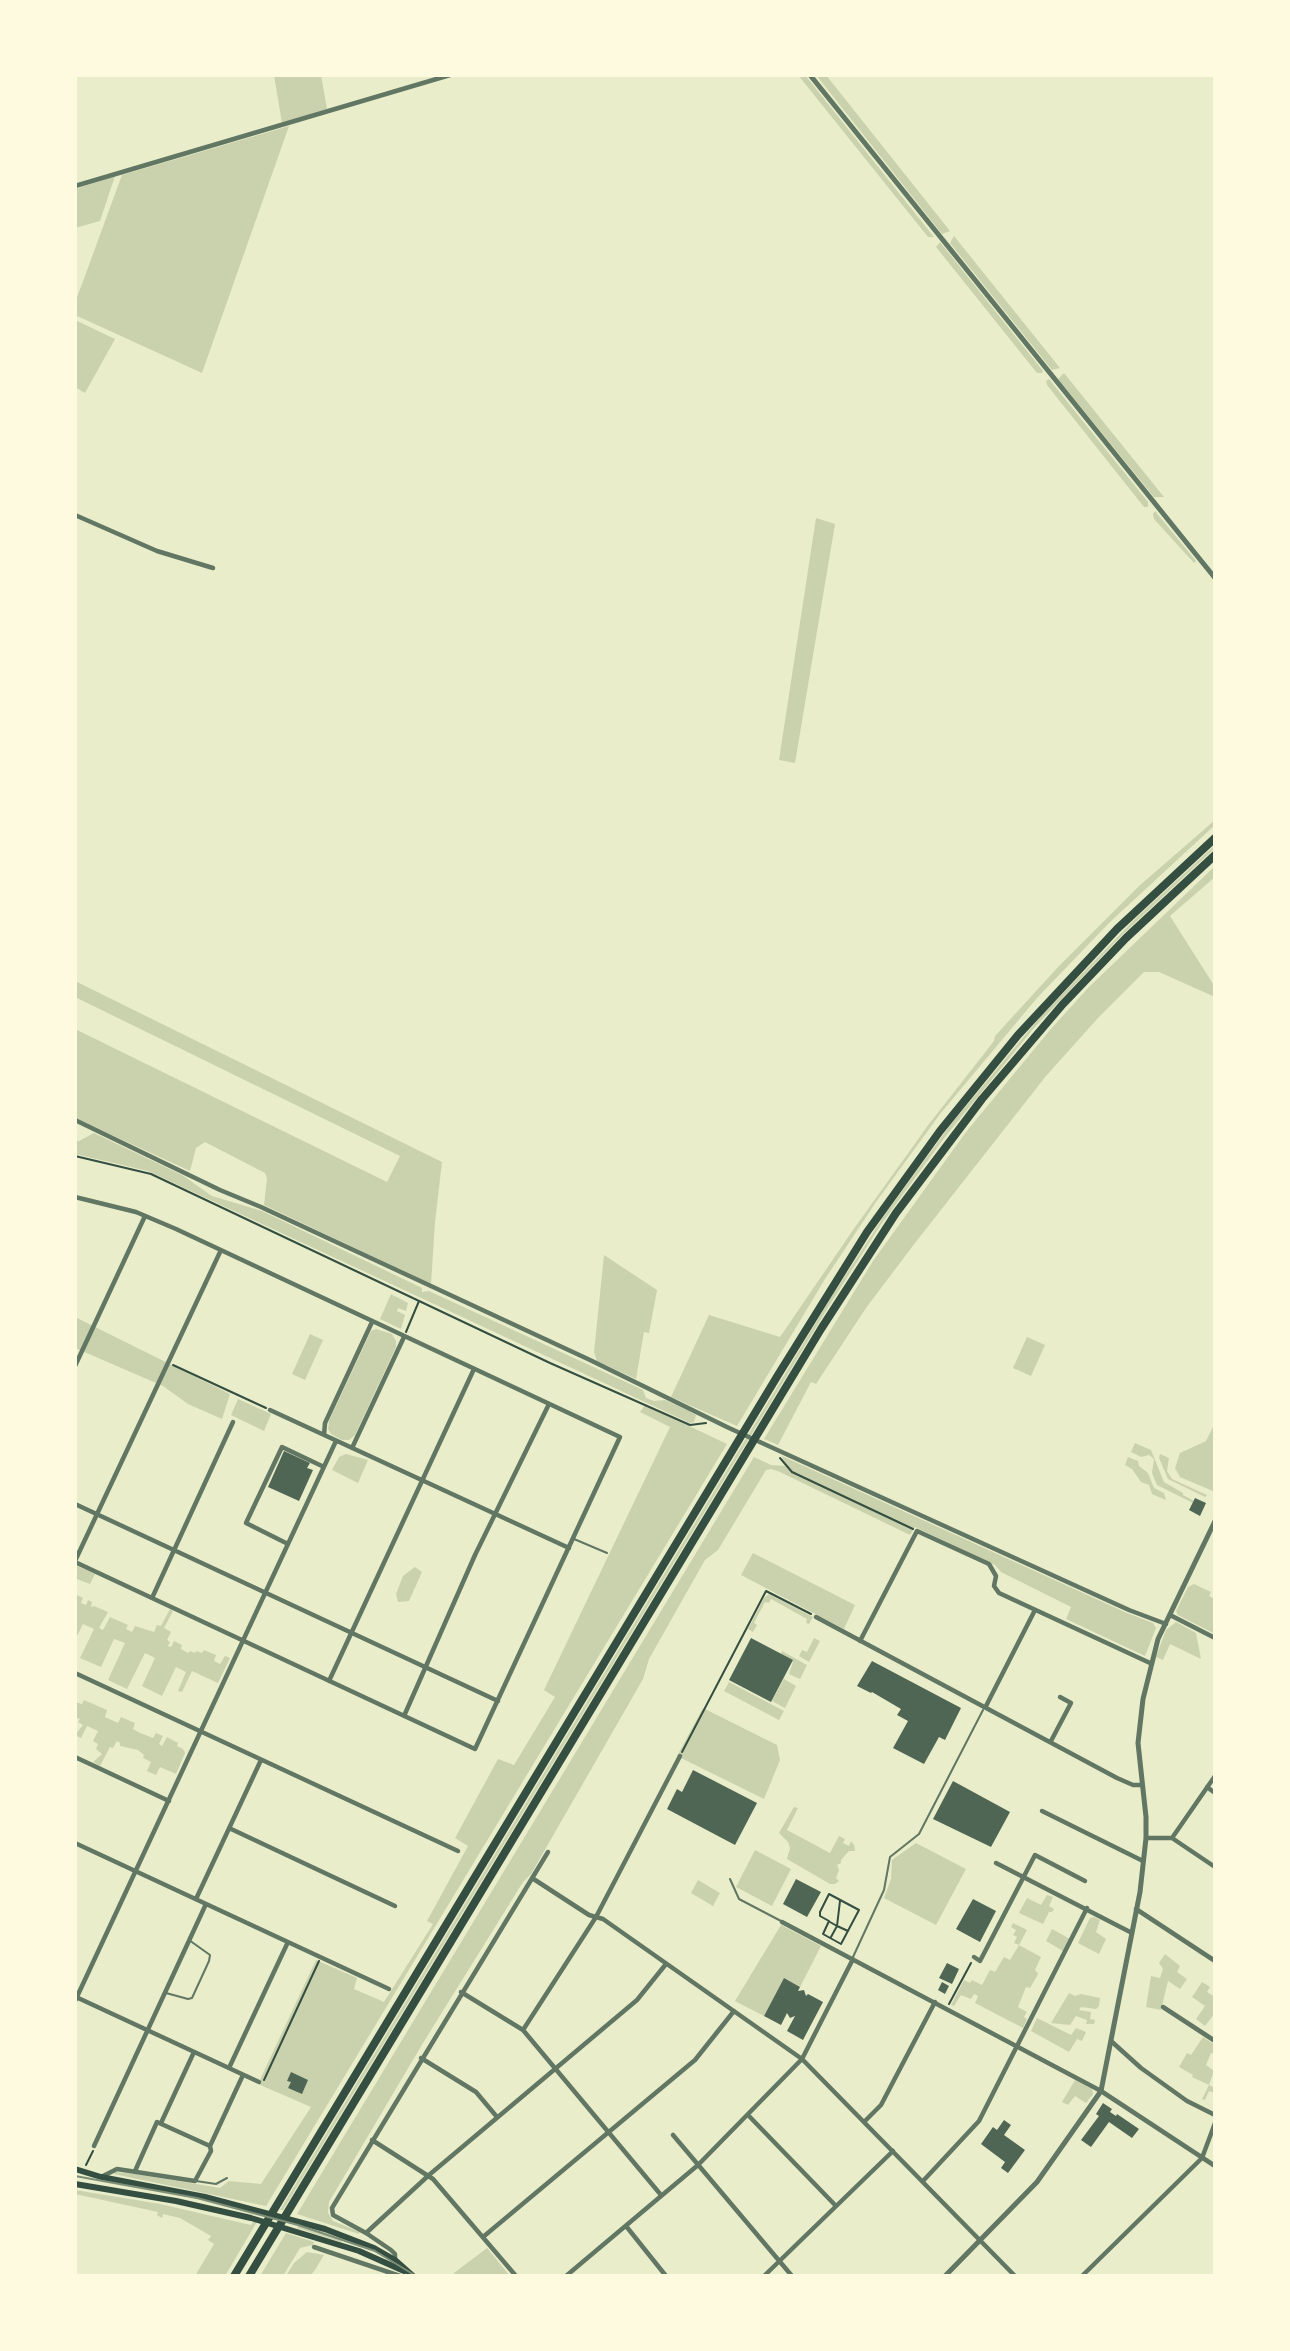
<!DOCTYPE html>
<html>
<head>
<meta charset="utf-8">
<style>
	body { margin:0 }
	#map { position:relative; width:1290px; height:2351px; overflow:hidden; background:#e9edc9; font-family:Roboto,sans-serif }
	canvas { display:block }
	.frame { position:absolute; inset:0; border:77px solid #fefae0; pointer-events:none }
</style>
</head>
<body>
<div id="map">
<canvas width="1290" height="2351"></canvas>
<div class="frame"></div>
</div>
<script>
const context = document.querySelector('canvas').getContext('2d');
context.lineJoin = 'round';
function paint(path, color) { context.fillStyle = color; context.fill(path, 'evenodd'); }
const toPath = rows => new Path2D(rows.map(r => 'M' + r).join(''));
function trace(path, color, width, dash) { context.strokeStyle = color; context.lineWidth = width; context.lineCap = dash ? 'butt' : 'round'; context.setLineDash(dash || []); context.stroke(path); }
const green = toPath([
	[274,75,321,75,327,109,282,123],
	[798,75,805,75,934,237,928,237],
	[816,75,826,75,950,231,942,234],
	[289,126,202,373,75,315,75,303,122,175],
	[115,176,100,221,75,228,75,189],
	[954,236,1060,368,1052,370,950,243],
	[940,242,1043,371,1042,373,1037,373,936,247],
	[75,320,115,339,85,393,75,387],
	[1064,373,1164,497,1154,497,1058,379],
	[1049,379,1148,502,1148,507,1144,507,1047,385,1046,381],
	[1155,511,1196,561,1194,563,1154,519,1153,514],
	[816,518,835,524,795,763,779,760],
	[1215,820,1215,825,1110,922,1037,998,940,1114,876,1202,825,1279,737,1426,671,1397,709,1315,780,1337,853,1230,929,1124,994,1041,995,1036,1059,966,1139,886],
	[1215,845,1215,848,1123,934,1034,1028,945,1137,880,1226,829,1306,283,2210,280,2210,832,1296,886,1213,951,1124,1041,1016,1135,919],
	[1215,866,1215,877,1170,916,1215,987,1215,997,1159,972,1144,972,1098,1018,1046,1076,915,1243,866,1308,816,1384,811,1382,778,1445,764,1439,873,1261,966,1132,1050,1030,1089,987],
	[75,981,442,1162,435,1222,431,1284,264,1205,267,1178,265,1173,205,1142,196,1148,190,1171,75,1118,75,1029,387,1182,400,1156,75,997],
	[94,1133,182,1175,212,1196,262,1211,422,1288,422,1292,429,1291,643,1390,646,1398,654,1401,665,1400,687,1410,696,1415,694,1422,690,1423,148,1171,75,1154,75,1141,79,1141],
	[604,1255,657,1290,649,1333,644,1332,636,1379,597,1361,594,1352],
	[391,1294,408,1303,406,1311,398,1308,397,1311,405,1315,401,1329,380,1319],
	[75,1317,230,1394,222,1419,188,1404,163,1386,75,1348],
	[376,1329,392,1334,396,1341,396,1347,355,1435,349,1440,342,1440,331,1434,328,1429,329,1421,371,1331],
	[310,1334,323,1340,305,1380,292,1374],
	[1027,1337,1045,1345,1031,1376,1013,1368],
	[238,1399,271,1414,264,1431,231,1415],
	[645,1405,727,1444,266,2206,114,2174,115,2172,137,2174,220,2188,229,2181,261,2184,311,2107,258,2084,316,1960,357,1978,354,1989,384,2002,433,1924,427,1921,468,1846,455,1838,498,1759,514,1765,555,1697,544,1690,670,1427,640,1412],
	[1215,1423,1215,1492,1180,1477,1175,1468,1180,1453,1206,1441],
	[1135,1443,1151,1450,1164,1482,1183,1493,1183,1495,1194,1501,1193,1503,1157,1485,1152,1473,1154,1459,1149,1455,1141,1457,1131,1452],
	[346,1454,368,1460,358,1483,332,1470,339,1457],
	[1160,1454,1169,1458,1167,1471,1172,1479,1207,1495,1205,1497,1168,1479,1159,1458],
	[782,1456,1127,1613,1153,1623,1156,1628,1145,1656,1066,1619,1071,1607,1001,1572,995,1565,915,1527,910,1535,780,1472,771,1469,766,1470,718,1550,705,1560,649,1659,643,1679,531,1874,523,1882,423,2043,329,2202,328,2213,333,2221,360,2232,359,2234,297,2214,754,1457,771,1465,785,1466],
	[1128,1457,1138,1461,1139,1466,1148,1473,1154,1488,1164,1493,1166,1500,1152,1494,1149,1485,1141,1482,1132,1469,1125,1465],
	[753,1553,855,1605,844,1629,741,1575],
	[75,1565,95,1574,90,1584,77,1579,75,1582],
	[415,1567,422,1572,409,1601,398,1602,396,1594,403,1576],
	[1194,1584,1211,1592,1209,1596,1215,1599,1215,1634,1178,1615,1176,1611,1188,1587],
	[75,1594,83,1598,81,1603,86,1605,88,1600,92,1602,91,1607,94,1606,108,1612,99,1628,103,1630,110,1617,128,1625,126,1629,132,1632,135,1626,154,1632,157,1625,161,1626,170,1609,173,1611,164,1628,171,1632,167,1640,170,1642,168,1646,171,1647,174,1641,182,1645,181,1649,188,1653,190,1651,195,1653,196,1651,202,1653,204,1650,216,1655,214,1661,220,1664,225,1656,230,1658,218,1683,192,1671,182,1692,178,1691,186,1672,176,1667,162,1696,142,1686,155,1658,145,1653,127,1689,108,1680,125,1643,114,1639,101,1667,80,1658,94,1629,83,1624,75,1640],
	[769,1594,813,1617,809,1624,806,1623,807,1619,771,1599,769,1603,765,1602,754,1623,757,1625,753,1632,748,1629,764,1598],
	[1176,1622,1196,1633,1201,1659,1170,1644,1163,1660,1156,1657,1166,1630],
	[814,1638,820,1641,809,1662,799,1656,802,1650,807,1652],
	[782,1651,807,1665,800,1679,789,1674,793,1662,781,1654],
	[784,1679,796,1686,785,1708,772,1701],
	[729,1682,784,1711,779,1720,724,1691],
	[84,1700,107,1710,105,1717,118,1723,121,1717,135,1723,133,1729,140,1733,153,1738,156,1733,163,1736,159,1744,162,1746,167,1737,178,1743,177,1746,183,1749,185,1753,176,1774,160,1767,156,1775,147,1771,151,1762,143,1758,144,1755,138,1750,120,1746,120,1743,117,1741,113,1748,110,1747,100,1766,93,1762,102,1754,96,1749,98,1744,93,1741,98,1731,87,1726,81,1738,75,1735,83,1725,78,1722,80,1719,75,1717,75,1702,82,1704],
	[703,1708,777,1745,780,1760,764,1799,677,1756],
	[794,1807,798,1808,787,1830,830,1853,839,1836,845,1839,843,1843,849,1846,851,1841,854,1845,855,1851,849,1851,841,1860,841,1863,837,1865,839,1870,836,1878,839,1881,835,1884,830,1884,787,1859,790,1848,788,1842,779,1833],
	[916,1843,966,1869,936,1925,884,1898,891,1879,892,1860],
	[755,1850,791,1869,772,1906,736,1887],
	[698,1880,720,1893,713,1906,691,1893],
	[1047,1895,1053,1897,1049,1906,1054,1909,1052,1912,1049,1912,1043,1924,1019,1913,1027,1898,1041,1905],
	[1094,1917,1100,1920,1096,1932,1106,1939,1099,1954,1078,1943,1090,1918],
	[1013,1923,1027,1930,1019,1945,1041,1957,1035,1970,1038,1973,1037,1976,1030,1988,1026,1987,1018,2007,1027,2012,1024,2017,1027,2019,1023,2028,975,2003,978,1996,974,1994,971,1999,961,1995,954,2006,951,2005,964,1980,970,1983,972,1980,982,1985,990,1970,995,1972,1004,1957,1010,1960,1019,1945,1014,1943,1017,1937,1013,1935,1016,1930,1011,1927],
	[781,1925,821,1946,800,1987,784,1978,764,2016,735,2001],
	[1052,1929,1070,1939,1063,1951,1046,1941],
	[1165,1954,1180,1966,1177,1972,1187,1979,1180,1989,1168,1981,1161,2010,1146,2007,1151,1976,1160,1978,1163,1969,1159,1963],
	[1202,1982,1210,1987,1207,1992,1215,1997,1215,2013,1205,2026,1196,2019,1205,2006,1192,1997],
	[1069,1993,1075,1996,1081,1994,1100,1998,1099,2006,1096,2009,1081,2007,1079,2010,1091,2012,1090,2019,1095,2020,1094,2024,1086,2024,1087,2020,1076,2016,1070,2025,1051,2023],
	[1037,2018,1071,2035,1076,2028,1086,2032,1082,2041,1077,2039,1069,2052,1031,2031],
	[1203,2037,1215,2045,1215,2054,1211,2053,1206,2065,1214,2071,1209,2085,1215,2088,1215,2093,1209,2091,1205,2100,1202,2099,1209,2085,1192,2077,1193,2075,1179,2067,1187,2053,1191,2055],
	[1075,2080,1092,2089,1093,2094,1086,2103,1075,2096,1068,2105,1062,2102],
	[75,2190,160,2204,251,2225,255,2219,258,2220,225,2276,195,2276,214,2244,208,2240,211,2236,180,2218,163,2214,162,2218,157,2215,158,2212,75,2194],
	[300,2224,342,2237,341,2242,297,2228],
	[286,2233,314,2242,313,2245,300,2248,283,2276,260,2276],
	[487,2248,510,2276,456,2276,454,2273],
	[307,2252,324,2255,315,2270,310,2276,286,2276,294,2263]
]);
const building = toPath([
	[284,1451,310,1463,307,1468,313,1470,299,1501,268,1487],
	[1195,1498,1206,1503,1200,1516,1189,1510],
	[751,1638,793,1660,771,1702,729,1680],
	[872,1661,961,1708,945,1740,939,1737,924,1764,893,1748,908,1721,897,1715,901,1709,872,1692,871,1693,857,1686],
	[693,1770,757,1803,735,1845,667,1809,677,1789,682,1792],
	[953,1781,1010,1812,991,1847,933,1819],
	[796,1879,821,1892,807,1917,783,1904],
	[973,1899,996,1911,980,1942,956,1929],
	[947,1963,959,1969,952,1984,939,1978],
	[784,1978,800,1987,798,1991,804,1990,806,1996,808,1994,823,2002,803,2040,787,2031,795,2016,790,2018,787,2013,781,2025,764,2016],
	[942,1982,949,1986,945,1994,938,1990],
	[291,2072,308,2080,302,2094,288,2088,291,2082,287,2081],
	[1103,2103,1112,2109,1110,2112,1116,2116,1117,2114,1139,2129,1132,2138,1109,2122,1091,2147,1081,2140,1099,2116,1096,2114],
	[1004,2120,1011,2125,1004,2135,1025,2150,1008,2173,1001,2168,1005,2162,981,2144,993,2127,997,2130]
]);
const path = toPath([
	[75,1156,151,1174,550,1363,690,1425,706,1423],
	[406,1332,419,1301],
	[173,1365,266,1408],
	[780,1458,792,1472,913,1529],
	[682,1752,766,1591,811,1614],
	[829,1894,859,1910,841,1944,823,1934,829,1921,820,1916,820,1912,829,1894],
	[830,1922,837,1926,840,1901],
	[831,1937,837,1926,848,1931],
	[949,2004,971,1963],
	[264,2080,319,1961],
	[86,2165,93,2151]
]);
const service = toPath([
	[574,1539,607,1553],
	[730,1879,739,1899,781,1921],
	[853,1957,884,1890,890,1857,919,1834,983,1710],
	[166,1993,188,1999,192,1998,209,1961,210,1955,189,1940],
	[196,2181,216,2184,227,2178]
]);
const minor = toPath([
	[75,186,450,75],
	[75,515,157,551,213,568],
	[75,1120,220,1190,261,1207,590,1360,729,1428,1129,1610,1166,1624],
	[75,1197,136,1212,176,1229,620,1437,475,1749,75,1562],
	[75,1366,145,1216],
	[270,1410,569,1548],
	[324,1435,325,1423,372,1322],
	[352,1448,404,1337],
	[75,1504,498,1701],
	[288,1544,246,1523,282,1447,324,1467],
	[75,1561,221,1250],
	[152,1598,233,1422],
	[1170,1615,1215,1638],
	[816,1617,1117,1778,1133,1785,1142,1785],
	[860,1641,917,1531,989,1564,996,1576,994,1586,999,1593,1150,1663],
	[75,1673,458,1851],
	[329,1681,474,1369],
	[986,1706,1035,1610],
	[404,1716,475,1555,549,1404],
	[1051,1741,1071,1703,1060,1697],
	[75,1757,169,1801],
	[1207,1787,1215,1793],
	[1042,1811,1143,1861],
	[229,1828,395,1906],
	[1146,1838,1172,1838,1215,1776],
	[1172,1838,1215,1867],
	[75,1843,389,1989],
	[996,1863,1132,1933],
	[532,1878,589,1915,603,1919,802,2059,1015,2276],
	[196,1899,261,1760],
	[1136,1909,1215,1961],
	[782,1922,1101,2091,1215,2166],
	[974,1957,980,1961,1035,1855,1085,1881],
	[461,1992,523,2030,661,2195],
	[76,1997,259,2082],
	[75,2001,336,1441],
	[1163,2007,1215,2041],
	[523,2030,596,1917,680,1756],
	[1111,2041,1141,2068,1187,2101,1215,2115],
	[421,2058,476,2092,497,2117],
	[229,2068,288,1942],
	[748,2115,836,2206],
	[864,2122,881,2105,935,2002],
	[161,2123,194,2052],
	[673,2135,792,2276],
	[372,2140,433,2179,516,2276],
	[94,2146,206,1904],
	[135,2171,157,2122,210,2146],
	[101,2177,117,2169,195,2181,211,2151,210,2146,243,2075],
	[923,2181,979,2121,1087,1908],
	[626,2226,666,2276],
	[366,2233,429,2175,637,2000,666,1964],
	[483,2237,695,2060,734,2011],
	[314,2247,400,2276],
	[395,2260,395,2254,391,2250,366,2233,333,2215,332,2208,548,1852],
	[566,2276,698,2165,802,2059,853,1959],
	[764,2276,893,2151],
	[1082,2276,1202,2158,1215,2123]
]);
const tertiary = toPath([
	[810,75,1215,578],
	[945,2276,1037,2182,1101,2091,1140,1892,1146,1838,1146,1817,1138,1743,1143,1699,1158,1639,1215,1521]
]);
const secondary = toPath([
	[75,2169,101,2177,205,2197,325,2229,374,2248,395,2260,413,2276],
	[75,2184,176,2201,251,2218,359,2251,404,2271]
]);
const motorway = toPath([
	[234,2276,778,1375,867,1232,940,1131,1018,1035,1117,929,1215,838],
	[249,2276,821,1329,896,1213,982,1099,1063,1004,1126,938,1215,855]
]);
const tram = toPath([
	[75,2176,197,2198,298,2225,375,2251,416,2276]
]);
paint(green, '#cad2ad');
paint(building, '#4f6655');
trace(path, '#344e41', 2);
trace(service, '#617663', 2);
trace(minor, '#617663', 4.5);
trace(tertiary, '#617663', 5);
trace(secondary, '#344e41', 6);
trace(motorway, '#344e41', 8);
trace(tram, '#7c8e77', 2);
</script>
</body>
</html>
